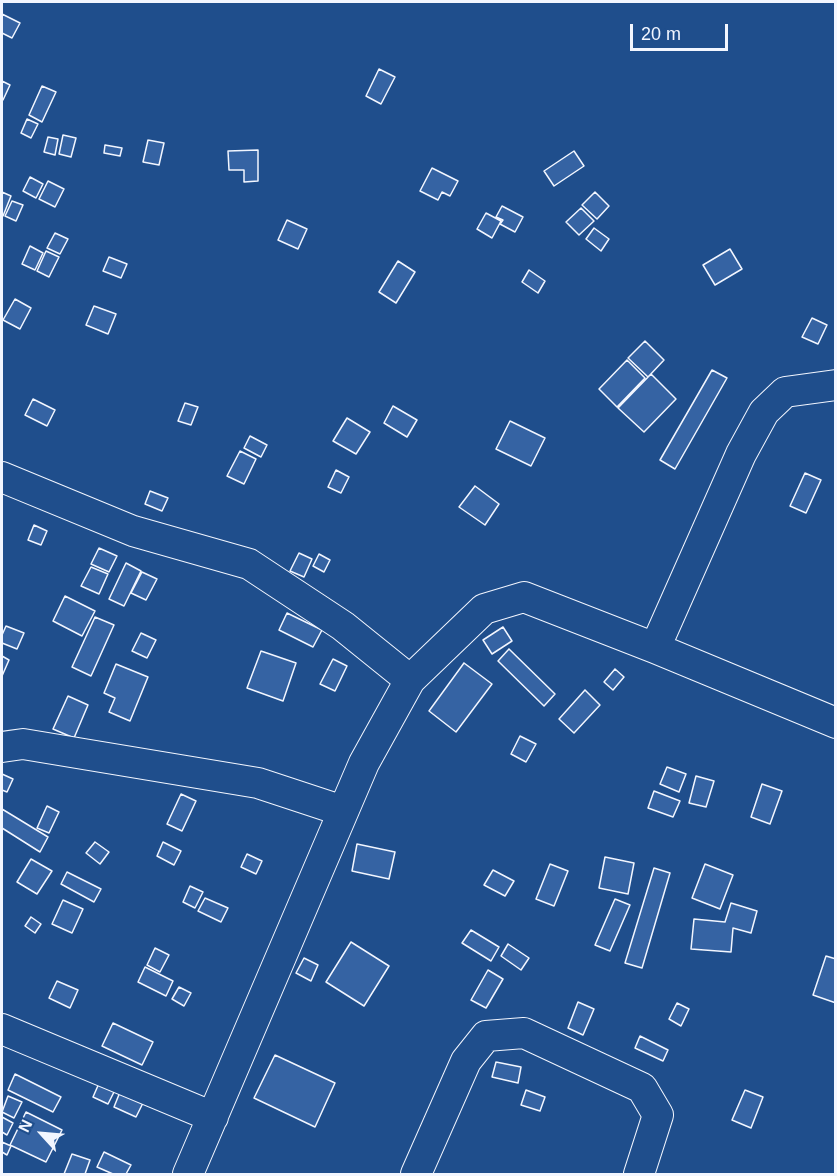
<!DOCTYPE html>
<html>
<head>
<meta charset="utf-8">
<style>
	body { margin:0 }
	#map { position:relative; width:837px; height:1176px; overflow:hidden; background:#1f4e8c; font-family:Helvetica,sans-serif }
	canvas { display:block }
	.frame { position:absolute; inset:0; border:3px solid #f2f6ff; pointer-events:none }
	.north { position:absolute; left:12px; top:1104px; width:60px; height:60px; -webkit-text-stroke:4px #1f4e8c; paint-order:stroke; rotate:296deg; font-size:16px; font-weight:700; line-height:24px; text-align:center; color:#f2f6ff }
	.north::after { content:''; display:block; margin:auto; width:21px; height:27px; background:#f2f6ff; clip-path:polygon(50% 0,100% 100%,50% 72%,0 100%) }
	.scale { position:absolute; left:630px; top:24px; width:98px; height:27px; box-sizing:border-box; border:3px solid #f2f6ff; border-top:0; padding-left:8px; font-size:18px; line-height:21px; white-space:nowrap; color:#f2f6ff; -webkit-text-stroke:4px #1f4e8c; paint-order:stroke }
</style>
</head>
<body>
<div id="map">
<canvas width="837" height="1176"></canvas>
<div class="frame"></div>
<div class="north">N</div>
<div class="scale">20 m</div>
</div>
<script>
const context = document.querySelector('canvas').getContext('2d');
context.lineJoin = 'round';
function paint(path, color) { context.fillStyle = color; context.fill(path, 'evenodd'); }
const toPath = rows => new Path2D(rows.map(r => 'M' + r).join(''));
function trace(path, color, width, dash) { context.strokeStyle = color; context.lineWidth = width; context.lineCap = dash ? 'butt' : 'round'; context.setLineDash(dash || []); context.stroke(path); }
const building = toPath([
	[2,14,20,23,12,38,2,33,2,14],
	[379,69,395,77,381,104,366,96,379,69],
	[2,81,10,85,3,100,2,99,2,81],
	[42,86,56,92,42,122,29,115,42,86],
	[27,119,38,124,31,138,21,133,27,119],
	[63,135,76,138,71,157,59,154,63,135],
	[48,137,58,139,55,155,44,152,48,137],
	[148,140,164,143,159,165,143,162,148,140],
	[105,145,122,148,120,156,104,153,105,145],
	[258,150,258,181,244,182,244,170,229,170,228,151,258,150],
	[574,151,584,166,554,186,544,171,574,151],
	[432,168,458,181,450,196,442,192,438,200,420,191,432,168],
	[30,177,43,184,36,198,23,191,30,177],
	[48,181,64,189,55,207,39,199,48,181],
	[2,192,11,196,3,216,2,215,2,192],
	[595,192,609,206,597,219,582,205,595,192],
	[12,201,23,205,16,221,5,216,12,201],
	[502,206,523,217,515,232,500,224,503,220,496,217,502,206],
	[581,208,594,221,579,235,566,222,581,208],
	[486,213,501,221,492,238,477,229,486,213],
	[287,220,307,229,298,249,278,240,287,220],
	[594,228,609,239,601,251,586,239,594,228],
	[55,233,68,239,60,254,47,248,55,233],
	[30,246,43,253,35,270,22,264,30,246],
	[730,249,742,269,715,285,703,265,730,249],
	[46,251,59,257,49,277,37,271,46,251],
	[109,257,127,264,121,278,103,271,109,257],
	[398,261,415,272,396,303,379,292,398,261],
	[529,270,545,281,538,293,522,282,529,270],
	[15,299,31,308,20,329,3,320,15,299],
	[94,306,116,314,108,334,86,325,94,306],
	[812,318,827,325,818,344,802,337,812,318],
	[645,341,664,360,648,377,628,358,645,341],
	[627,360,645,378,617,407,599,389,627,360],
	[712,370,727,378,675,469,660,460,712,370],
	[651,374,676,399,644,432,618,408,651,374],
	[33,399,55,410,47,426,25,415,33,399],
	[185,403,198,407,191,425,178,421,185,403],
	[393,406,417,420,407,437,384,423,393,406],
	[347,418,370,432,356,454,333,441,347,418],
	[510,421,545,438,531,466,496,449,510,421],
	[250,436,267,445,261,457,244,448,250,436],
	[240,451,256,459,244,484,227,476,240,451],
	[336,470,349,477,341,493,328,487,336,470],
	[805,473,821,480,806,513,790,506,805,473],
	[475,486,499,504,485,525,459,507,475,486],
	[150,491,168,498,162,511,145,504,150,491],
	[34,525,47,531,41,545,28,540,34,525],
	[99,548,117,556,109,572,91,564,99,548],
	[299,553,312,559,304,577,290,571,299,553],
	[319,554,330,560,324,572,313,566,319,554],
	[126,563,141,571,124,606,109,599,126,563],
	[91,567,108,574,99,594,81,586,91,567],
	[142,572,157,579,146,600,131,593,142,572],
	[65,596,95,611,82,636,53,621,65,596],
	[287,613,322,630,313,647,279,630,287,613],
	[95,617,114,625,91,676,72,667,95,617],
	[6,626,24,633,17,649,2,643,2,635,6,626],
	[503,627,512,641,492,654,483,640,503,627],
	[141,633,156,640,147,658,132,651,141,633],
	[509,649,555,694,544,706,498,661,509,649],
	[261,651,296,663,283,701,247,688,261,651],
	[2,656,9,660,2,676,2,656],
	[333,659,347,666,335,691,320,684,333,659],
	[464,663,492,684,456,732,429,711,464,663],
	[116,664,148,677,130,721,109,712,115,698,104,693,116,664],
	[615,669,624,677,613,690,604,682,615,669],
	[585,690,600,705,574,733,559,719,585,690],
	[68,696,88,705,74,738,53,729,68,696],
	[520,736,536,744,526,762,511,754,520,736],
	[667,767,686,774,679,792,660,784,667,767],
	[2,774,13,779,7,792,2,790,2,774],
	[696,776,714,781,706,807,689,803,696,776],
	[762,784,782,791,770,824,751,817,762,784],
	[654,791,680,801,673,817,648,808,654,791],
	[181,794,196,801,182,831,167,824,181,794],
	[47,806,59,812,49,833,37,828,47,806],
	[2,809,48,837,40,852,2,828,2,809],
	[95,842,109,852,100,864,86,853,95,842],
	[163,842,181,851,174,865,157,856,163,842],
	[357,844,395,852,389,879,352,871,357,844],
	[247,854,262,861,256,874,241,867,247,854],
	[605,857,634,863,628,894,599,888,605,857],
	[31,859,52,871,37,894,17,882,31,859],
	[550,864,568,871,554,906,536,899,550,864],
	[705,864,733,875,720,909,692,898,705,864],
	[654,868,670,873,642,968,625,963,654,868],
	[493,870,514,881,505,896,484,885,493,870],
	[67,872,101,889,94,902,61,884,67,872],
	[190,886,203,892,195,908,183,902,190,886],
	[205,898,228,908,221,922,198,911,205,898],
	[615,899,630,905,610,951,595,945,615,899],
	[63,900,83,909,72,933,52,924,63,900],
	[731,903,757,911,751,933,733,928,731,952,691,949,694,919,725,922,731,903],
	[31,917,41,924,35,933,25,926,31,917],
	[471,930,499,947,491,961,462,943,471,930],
	[351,942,389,966,364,1006,326,982,351,942],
	[508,944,529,958,521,970,501,956,508,944],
	[155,948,169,955,160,972,147,965,155,948],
	[826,956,836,959,836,1003,813,995,826,956],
	[304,958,318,965,311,981,296,973,304,958],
	[145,967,173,981,166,996,138,982,145,967],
	[488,970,503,979,486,1008,471,1000,488,970],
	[57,981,78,990,70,1008,49,998,57,981],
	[179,987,191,993,184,1006,172,999,179,987],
	[578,1002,594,1009,583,1035,568,1028,578,1002],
	[677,1003,689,1009,681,1026,669,1019,677,1003],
	[113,1023,153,1042,142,1065,102,1046,113,1023],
	[640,1036,668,1050,663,1061,635,1048,640,1036],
	[275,1055,335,1083,315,1127,254,1098,275,1055],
	[496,1062,521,1067,518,1083,492,1077,496,1062],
	[15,1074,61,1097,53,1112,8,1090,15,1074],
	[100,1081,116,1088,108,1104,93,1097,100,1081],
	[526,1090,545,1097,540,1111,521,1105,526,1090],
	[745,1090,763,1097,751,1128,732,1120,745,1090],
	[120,1092,143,1103,136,1117,114,1107,120,1092],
	[8,1096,22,1102,14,1118,2,1112,8,1096],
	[26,1112,62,1130,46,1162,10,1145,26,1112],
	[2,1117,13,1123,7,1135,2,1132,2,1117],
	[2,1142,11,1146,7,1155,2,1152,2,1142],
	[104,1152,131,1165,126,1174,113,1174,97,1167,104,1152],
	[72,1154,90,1160,85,1174,64,1174,72,1154]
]);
const street = toPath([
	[2,477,133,531,249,564,343,626,410,680],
	[655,648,741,454,764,412,785,392,836,385],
	[2,747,23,744,258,783,343,811],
	[2,1029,213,1117],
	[188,1174,364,763,410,680,484,609,524,597,655,648,836,723],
	[416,1174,466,1061,486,1036,524,1033,642,1088,658,1115,639,1174]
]);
paint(building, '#3563a3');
trace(building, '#f2f6ff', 1.5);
trace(street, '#f2f6ff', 32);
trace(street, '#1f4e8c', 30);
</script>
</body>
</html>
